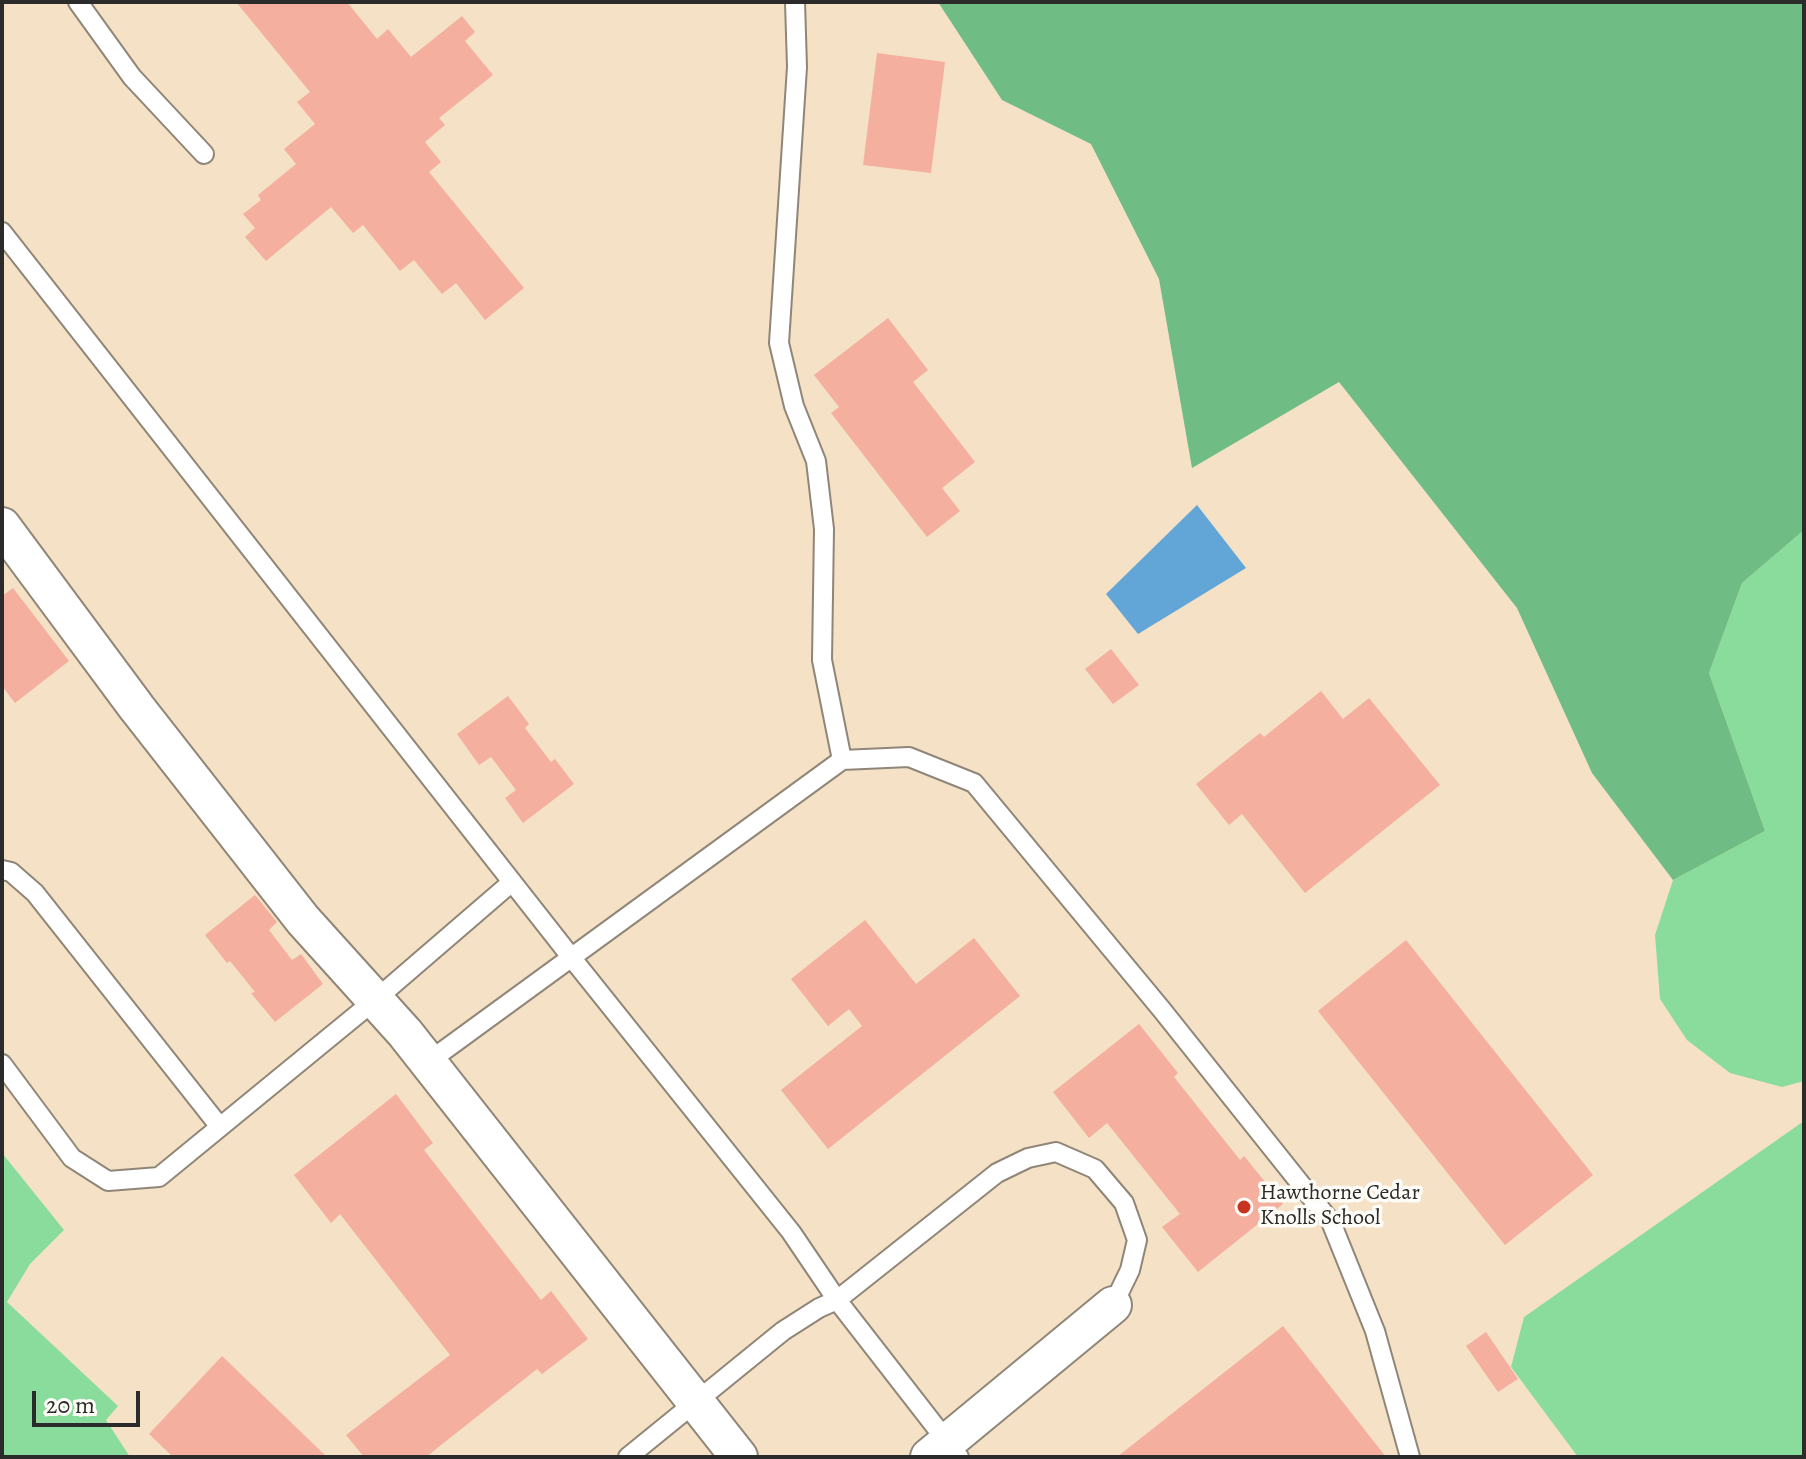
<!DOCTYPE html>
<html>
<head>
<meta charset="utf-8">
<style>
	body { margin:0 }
	#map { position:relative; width:1806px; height:1459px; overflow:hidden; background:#f4e1c6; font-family:Alegreya,serif }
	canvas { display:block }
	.frame { position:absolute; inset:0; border:4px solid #2b2b2b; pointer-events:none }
	.scale { position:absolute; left:32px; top:1391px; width:108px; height:36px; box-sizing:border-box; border:4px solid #2b2b2b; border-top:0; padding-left:10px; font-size:24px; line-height:28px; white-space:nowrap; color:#2b2b2b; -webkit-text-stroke:6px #fdfcf7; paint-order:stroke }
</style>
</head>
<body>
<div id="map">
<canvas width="1806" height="1459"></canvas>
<div class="frame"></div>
<div class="scale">20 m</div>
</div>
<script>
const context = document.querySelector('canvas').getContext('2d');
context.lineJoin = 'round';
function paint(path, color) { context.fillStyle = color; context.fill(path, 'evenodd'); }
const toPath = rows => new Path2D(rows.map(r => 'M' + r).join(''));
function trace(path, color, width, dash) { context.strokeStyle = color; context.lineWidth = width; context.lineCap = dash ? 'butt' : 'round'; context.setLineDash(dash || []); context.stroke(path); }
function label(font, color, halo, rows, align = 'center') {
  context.font = font + ' Alegreya,serif'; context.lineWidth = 7; context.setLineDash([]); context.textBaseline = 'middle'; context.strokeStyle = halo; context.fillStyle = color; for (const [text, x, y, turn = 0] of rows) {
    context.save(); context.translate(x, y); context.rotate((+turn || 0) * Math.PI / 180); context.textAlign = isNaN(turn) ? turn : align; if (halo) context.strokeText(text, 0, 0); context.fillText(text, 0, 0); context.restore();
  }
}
const green = toPath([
	[1804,530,1804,1081,1782,1087,1730,1073,1687,1040,1660,999,1655,935,1673,880,1765,831,1709,673,1742,583],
	[1804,1121,1804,1457,1578,1457,1511,1367,1524,1317],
	[2,1153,64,1230,30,1264,7,1302,118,1406,106,1420,130,1457,2,1457]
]);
const forest = toPath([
	[938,2,1804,2,1804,530,1742,583,1709,673,1765,831,1673,880,1592,773,1517,608,1339,382,1192,468,1159,279,1091,144,1002,100]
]);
const water = toPath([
	[1197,505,1246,568,1138,634,1106,594]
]);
const building = toPath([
	[236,2,347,2,377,39,388,29,411,57,462,16,475,32,465,41,493,75,439,118,445,125,425,142,441,162,429,172,524,288,485,320,456,283,442,294,414,260,400,271,363,225,353,233,331,207,266,261,245,237,255,228,243,214,261,200,258,195,296,164,284,149,315,124,297,102,310,92],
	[877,53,945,62,931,173,863,165],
	[888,318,928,370,913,382,975,462,942,488,960,511,927,537,831,413,839,407,814,375],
	[13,588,69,661,15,703,2,686,2,596],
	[1111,649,1139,685,1113,704,1085,669],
	[1321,691,1343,719,1369,698,1440,785,1305,893,1242,814,1229,825,1196,784,1260,733,1264,737],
	[508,696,529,724,525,728,551,762,555,759,574,784,523,823,505,798,516,790,491,757,479,765,457,734],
	[255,895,277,922,269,930,292,960,301,954,323,984,275,1022,251,993,255,992,230,961,227,963,205,935],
	[865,920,916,984,974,938,1020,996,828,1149,781,1090,862,1026,849,1009,828,1026,791,979],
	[1406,940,1593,1175,1505,1245,1318,1011],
	[1139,1024,1178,1073,1174,1077,1240,1160,1244,1156,1283,1204,1198,1272,1162,1227,1180,1214,1107,1123,1089,1138,1053,1092],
	[396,1094,433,1143,424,1150,541,1300,551,1291,588,1339,542,1374,537,1369,426,1457,364,1457,346,1435,450,1355,340,1214,331,1223,294,1175],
	[1283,1326,1386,1457,1117,1457],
	[1486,1332,1518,1379,1498,1392,1466,1346],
	[222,1356,327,1457,169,1457,171,1455,149,1434]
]);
const lane = toPath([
	[78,2,132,77,204,154],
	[795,2,797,67,779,343,794,406,816,461,824,529,822,660,842,760],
	[2,232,571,957,791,1232,837,1300,959,1457],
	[2,870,11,872,35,893,220,1127],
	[428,1062,842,760,909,757,974,783,1162,1010,1331,1222,1375,1331,1410,1457],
	[2,1064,72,1158,108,1181,159,1177,375,1000,512,882],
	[628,1457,783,1331,819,1308,837,1300,997,1173,1028,1158,1056,1152,1095,1169,1124,1203,1137,1240,1130,1270,1113,1305]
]);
const street = toPath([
	[2,526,137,708,303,920,405,1033,739,1457],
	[929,1457,1113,1305]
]);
const markers = [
	[1244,1207,8,"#c8321e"]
];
const poiNames = [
	["Hawthorne Cedar",1260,1194],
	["Knolls School",1260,1219]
];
paint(green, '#8adc9d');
paint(forest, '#6fbc84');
paint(water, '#62a6d7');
paint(building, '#f4af9f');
trace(lane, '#908678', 22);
trace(street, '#908678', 40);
trace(lane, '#fff', 18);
trace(street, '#fff', 36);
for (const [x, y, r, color] of markers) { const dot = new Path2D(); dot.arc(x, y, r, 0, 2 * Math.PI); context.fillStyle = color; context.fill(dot); trace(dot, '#fdfcf7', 3); }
label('22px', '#2b2b2b', '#fdfcf7', poiNames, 'left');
</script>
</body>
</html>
